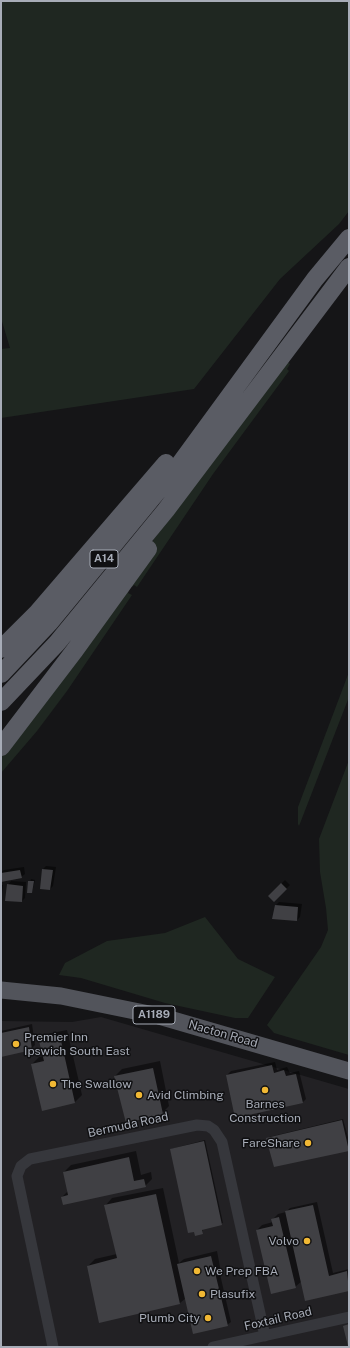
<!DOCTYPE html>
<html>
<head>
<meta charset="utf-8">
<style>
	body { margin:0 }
	#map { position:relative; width:350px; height:1348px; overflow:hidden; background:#151517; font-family:"Public Sans",sans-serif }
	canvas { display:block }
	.frame { position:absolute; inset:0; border:2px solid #a7acb7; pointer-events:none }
</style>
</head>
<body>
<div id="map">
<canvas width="350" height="1348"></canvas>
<div class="frame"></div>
</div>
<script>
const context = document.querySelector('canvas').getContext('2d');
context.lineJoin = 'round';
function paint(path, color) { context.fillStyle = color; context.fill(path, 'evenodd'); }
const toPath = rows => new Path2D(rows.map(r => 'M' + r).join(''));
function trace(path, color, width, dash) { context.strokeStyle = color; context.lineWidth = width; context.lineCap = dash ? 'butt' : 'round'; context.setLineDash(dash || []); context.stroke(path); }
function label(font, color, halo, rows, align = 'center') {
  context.font = font + ' "Public Sans",sans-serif'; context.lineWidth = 3; context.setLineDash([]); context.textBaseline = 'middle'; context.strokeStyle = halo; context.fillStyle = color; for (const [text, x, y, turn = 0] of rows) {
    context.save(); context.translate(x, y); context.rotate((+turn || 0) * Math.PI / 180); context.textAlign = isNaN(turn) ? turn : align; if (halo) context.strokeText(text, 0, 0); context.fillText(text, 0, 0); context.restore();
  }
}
const built = toPath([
	[101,1017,349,1089,349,1347,1,1347,1,1021,72,1022]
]);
const green = toPath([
	[1,1,349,1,349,211,339,224,280,279,194,389,1,418,1,349,10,348,1,318],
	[284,359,290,364,287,369,289,371,213,474,137,587,134,585,132,587,129,585,124,587,129,591,128,593,132,595,67,691,37,731,1,773,1,756,50,695,140,559,242,414],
	[349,672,349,697,299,826,298,824,298,807],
	[349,760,349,1055,274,1033,267,1025,321,947,328,930,326,908,320,872,319,839],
	[205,917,238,959,275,977,248,1018,235,1018,165,1003,81,978,59,975,65,963,107,941,165,933]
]);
const shadow = toPath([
	[46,866,56,867,53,886,50,889,43,869],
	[24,867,25,874,21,877,1,878,1,872,4,870],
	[31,879,35,880,32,892,28,892],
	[285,880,290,885,274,901,269,896],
	[11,881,26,882,25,898,22,901,8,885],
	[1,885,3,885,1,900],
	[279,902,302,904,300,917,297,920,276,905],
	[32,1024,35,1045,31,1049,1,1056,1,1031],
	[67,1030,82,1095,75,1102,32,1064,39,1057,44,1056,40,1041,47,1034],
	[160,1061,169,1106,162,1113,115,1076,122,1069],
	[275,1062,277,1070,287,1067,290,1073,299,1071,306,1099,303,1102,227,1075,231,1071],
	[343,1119,349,1141,349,1150,275,1166,268,1139,269,1137],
	[205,1140,223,1223,203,1228,202,1234,171,1149],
	[136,1151,141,1175,151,1172,152,1179,145,1186,62,1197,68,1191,64,1172,71,1165],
	[163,1188,179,1263,184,1259,217,1251,221,1272,220,1274,231,1322,227,1325,186,1298,180,1303,100,1321,88,1266,95,1259,117,1254,105,1206,112,1198],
	[317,1202,333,1273,349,1269,349,1290,306,1300,302,1281,295,1287,257,1230,262,1225,273,1222,272,1220,278,1214,286,1212,290,1208]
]);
const building = toPath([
	[42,869,53,870,50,890,40,889],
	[20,870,22,878,1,882,1,873],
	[28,881,34,881,32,893,27,893],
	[281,883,287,889,274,902,268,896],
	[7,884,23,886,22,902,5,901],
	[275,905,298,907,297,921,272,919],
	[29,1027,32,1050,1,1057,1,1033],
	[60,1036,75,1103,42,1111,31,1064,44,1061,39,1041],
	[272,1065,274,1073,284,1070,286,1076,296,1074,303,1103,235,1118,226,1075],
	[153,1068,163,1114,126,1123,114,1076],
	[342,1120,349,1151,274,1167,266,1138],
	[204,1141,222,1225,202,1230,203,1234,195,1236,194,1232,188,1233,170,1149],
	[129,1157,134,1181,144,1179,146,1187,63,1205,61,1197,68,1195,63,1172],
	[156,1194,180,1304,99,1323,87,1266,117,1258,104,1205],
	[313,1205,329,1276,347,1271,349,1291,305,1301,285,1211],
	[279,1217,296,1288,271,1294,256,1230,273,1226,271,1219],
	[211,1256,228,1326,193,1334,177,1264],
	[349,1324,349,1346,348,1346,343,1326]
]);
const minor = toPath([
	[53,1347,17,1176,21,1166,30,1159,197,1125,208,1126,214,1130,222,1142,265,1336],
	[213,1347,349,1317]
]);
const primary = toPath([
	[1,990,61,996,159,1016,349,1071]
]);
const trunk = toPath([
	[1,649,37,613,166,463],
	[1,674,50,622,179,465,315,279,349,238],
	[1,702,57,643,166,510,349,267],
	[1,747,75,650,148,549]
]);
const markers = [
	[16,1044,4,"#f1b834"],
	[53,1084,4,"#f1b834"],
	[265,1090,4,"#f1b834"],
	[139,1095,4,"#f1b834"],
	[308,1143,4,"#f1b834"],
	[307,1241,4,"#f1b834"],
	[197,1271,4,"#f1b834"],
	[202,1294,4,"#f1b834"],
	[208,1318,4,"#f1b834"]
];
const shields = [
	[104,559,28],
	[154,1015,42]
];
const shieldNames = [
	["A14",104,559],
	["A1189",154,1015]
];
const streetNames = [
	["Nacton Road",223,1034,16],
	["Bermuda Road",128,1125,-12],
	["Foxtail Road",278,1319,-13]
];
const poiNames = [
	["Premier Inn",24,1037],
	["Ipswich South East",24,1051],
	["The Swallow",61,1084],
	["Avid Climbing",147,1095],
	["Barnes",265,1104,"center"],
	["Construction",265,1118,"center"],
	["FareShare",300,1143,"right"],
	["Volvo",299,1241,"right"],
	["We Prep FBA",205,1271],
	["Plasufix",210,1294],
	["Plumb City",200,1318,"right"]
];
paint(built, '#222124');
paint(green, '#1f2721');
paint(shadow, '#0007');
paint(building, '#404044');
trace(minor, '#36373c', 11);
trace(primary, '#52545b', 17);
trace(trunk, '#5a5c64', 18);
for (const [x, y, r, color] of markers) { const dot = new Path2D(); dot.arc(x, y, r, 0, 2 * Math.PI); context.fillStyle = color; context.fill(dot); trace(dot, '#101012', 1.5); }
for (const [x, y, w] of shields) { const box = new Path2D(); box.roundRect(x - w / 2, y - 9, w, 18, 3); context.fillStyle = '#101012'; context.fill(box); trace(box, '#a7acb7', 1); }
label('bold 11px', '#a7acb7', null, shieldNames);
label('12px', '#a7acb7', '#101012', streetNames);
label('12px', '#a7acb7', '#101012', poiNames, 'left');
</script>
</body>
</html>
